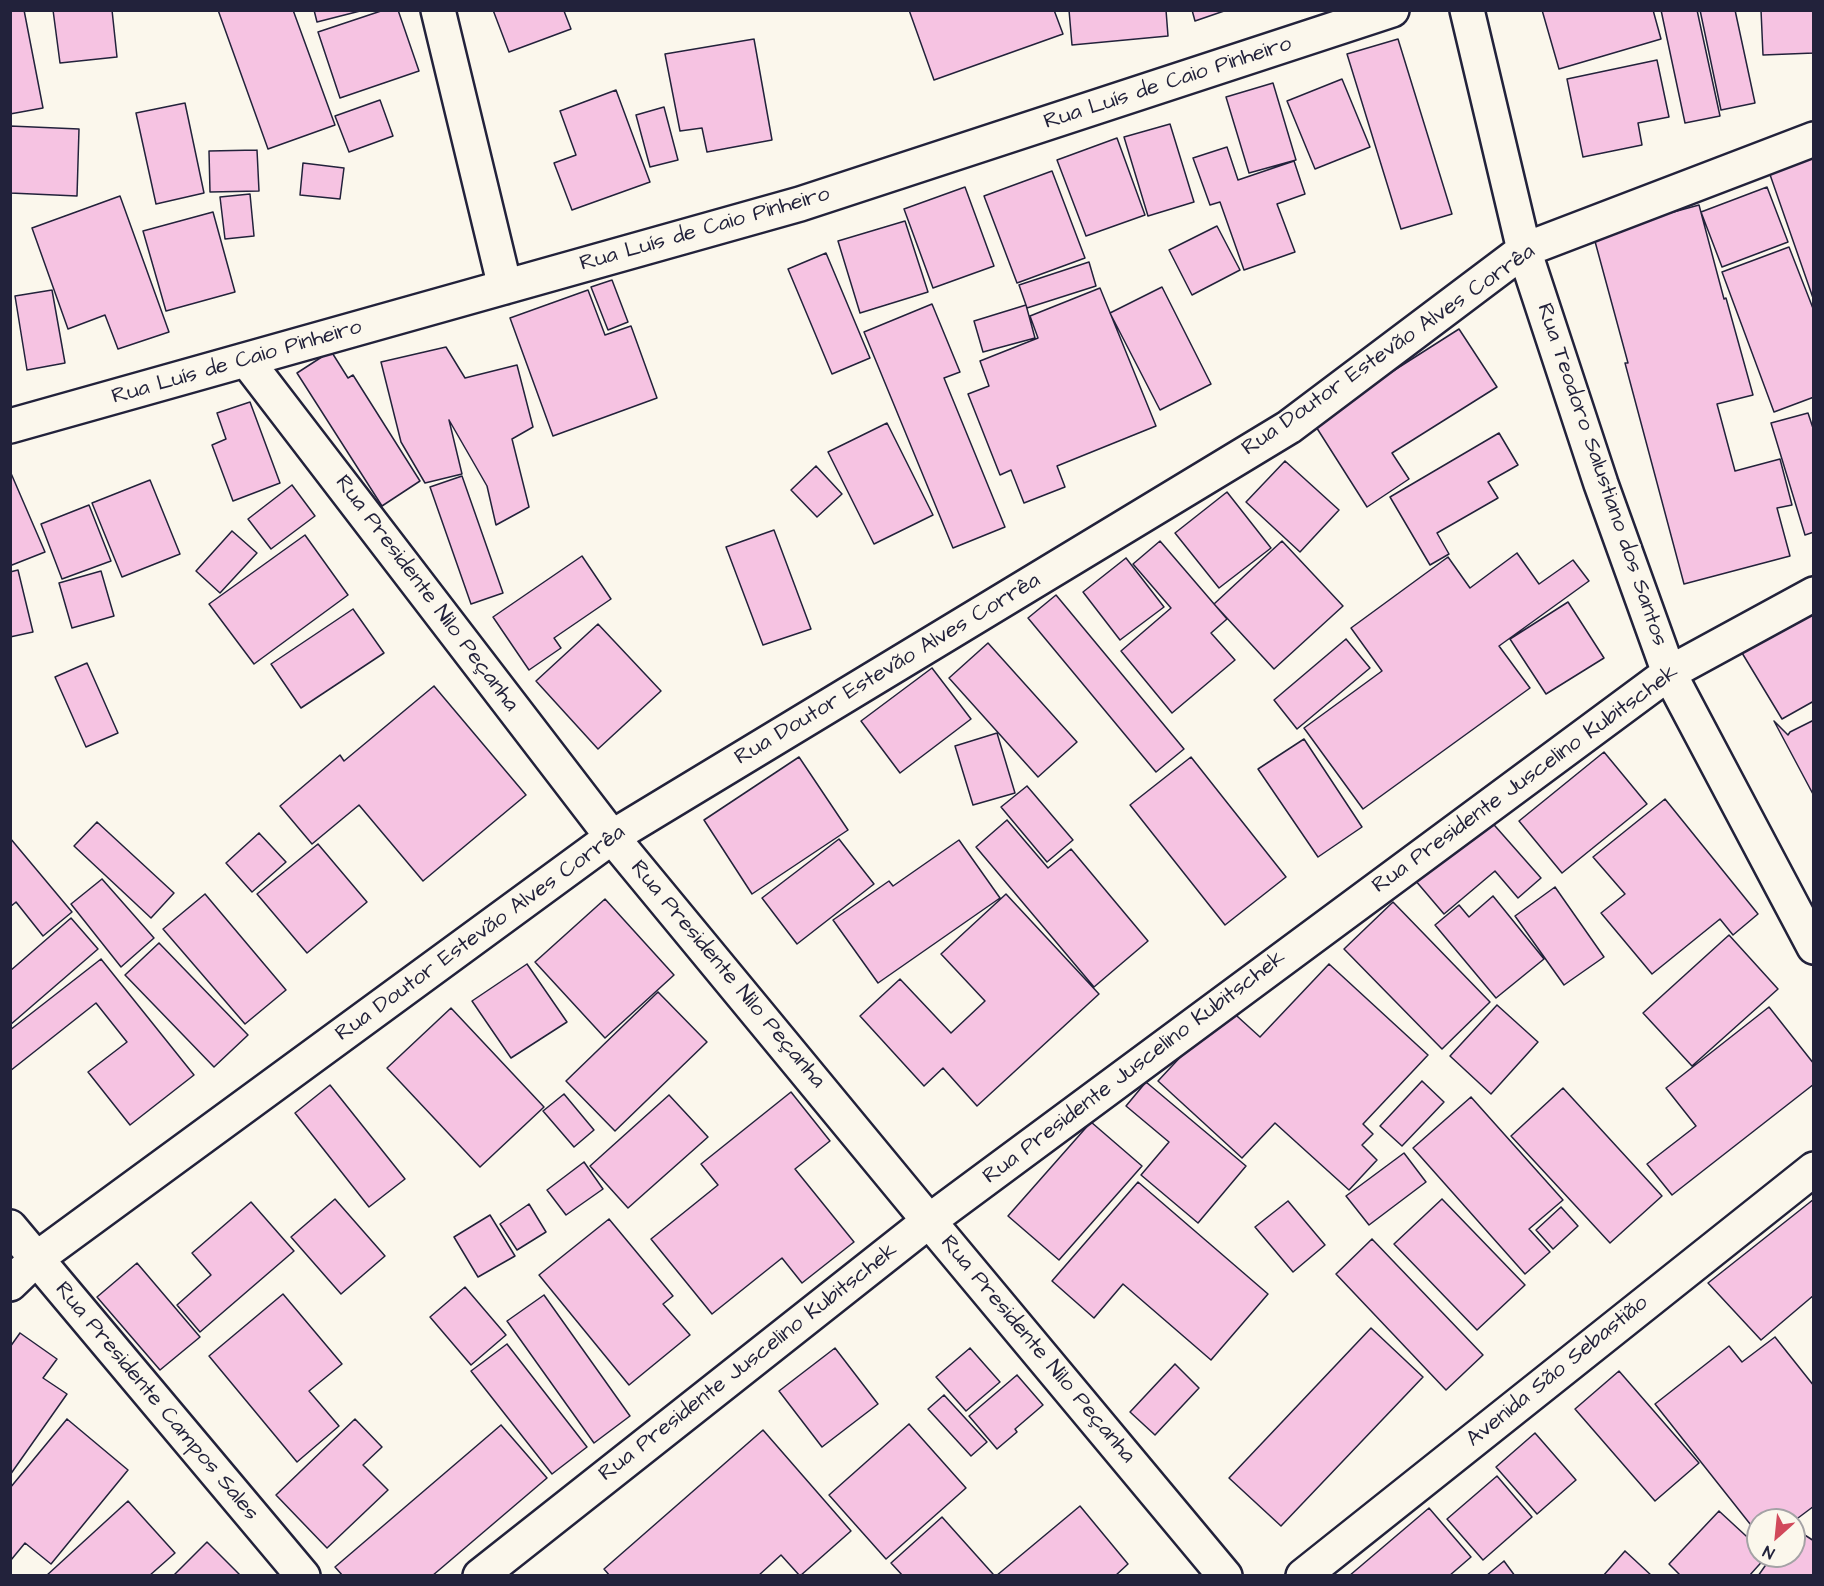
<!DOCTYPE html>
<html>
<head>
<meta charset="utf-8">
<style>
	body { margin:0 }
	#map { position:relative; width:1824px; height:1586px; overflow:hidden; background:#fbf7ec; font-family:"Architects Daughter",sans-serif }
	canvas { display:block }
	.frame { position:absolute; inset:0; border:12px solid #22223b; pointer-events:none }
	.north { position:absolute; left:1746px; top:1508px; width:60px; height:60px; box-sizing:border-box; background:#fbf7ec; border:2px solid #a4a2a5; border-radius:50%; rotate:207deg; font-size:16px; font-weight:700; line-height:24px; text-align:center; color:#22223b }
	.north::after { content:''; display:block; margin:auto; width:21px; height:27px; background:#d1495b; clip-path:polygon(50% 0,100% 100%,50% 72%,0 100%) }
</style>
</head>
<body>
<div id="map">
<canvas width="1824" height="1586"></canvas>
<div class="frame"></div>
<div class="north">N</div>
</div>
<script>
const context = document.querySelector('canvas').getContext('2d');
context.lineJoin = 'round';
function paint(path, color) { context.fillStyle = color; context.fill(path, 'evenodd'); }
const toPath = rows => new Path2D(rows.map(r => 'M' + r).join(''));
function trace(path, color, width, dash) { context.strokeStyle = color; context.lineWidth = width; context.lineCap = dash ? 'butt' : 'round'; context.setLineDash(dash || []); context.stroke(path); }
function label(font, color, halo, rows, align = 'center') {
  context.font = font + ' "Architects Daughter",sans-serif'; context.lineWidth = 4.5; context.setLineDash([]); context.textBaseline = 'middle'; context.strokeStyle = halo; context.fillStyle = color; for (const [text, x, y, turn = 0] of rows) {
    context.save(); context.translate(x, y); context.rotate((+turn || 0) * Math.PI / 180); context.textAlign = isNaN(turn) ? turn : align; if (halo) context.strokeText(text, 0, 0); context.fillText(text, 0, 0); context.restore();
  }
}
const building = toPath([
	[10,10,24,10,43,108,10,114,10,10],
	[53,10,112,10,117,57,60,63,53,10],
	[218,10,293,10,335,125,268,149,218,10],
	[314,10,364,10,317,22,314,10],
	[384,10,398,10,419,71,340,98,318,32,384,10],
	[493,10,566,10,564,11,571,29,509,52,493,10],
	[909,10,1054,10,1063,34,934,80,909,10],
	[1069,10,1166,10,1168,36,1072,45,1069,10],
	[1192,10,1227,10,1195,21,1192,10],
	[1542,10,1653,10,1661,39,1559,69,1542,10],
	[1661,10,1697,10,1720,116,1685,123,1661,10],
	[1700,10,1735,10,1755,103,1721,110,1700,10],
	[1761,10,1814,10,1814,53,1763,55,1761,10],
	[754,39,772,140,707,152,702,128,680,131,665,54,754,39],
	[1398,39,1452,214,1401,229,1347,54,1398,39],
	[1657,60,1669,117,1638,123,1642,145,1583,157,1567,79,1657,60],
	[1342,79,1370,147,1315,169,1287,101,1342,79],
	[1273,83,1296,160,1249,173,1226,97,1273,83],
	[616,90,650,182,572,210,554,163,576,155,560,111,616,90],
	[380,100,393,136,349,152,335,116,380,100],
	[185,103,204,193,156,204,136,113,185,103],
	[664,107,678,160,650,167,636,115,664,107],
	[1170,124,1194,202,1148,216,1124,137,1170,124],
	[10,126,79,129,77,196,10,193,10,126],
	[1117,138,1145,215,1086,236,1057,160,1117,138],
	[1227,147,1238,180,1294,161,1305,194,1277,204,1295,252,1244,270,1220,202,1210,205,1193,158,1227,147],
	[257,150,259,191,210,192,209,151,257,150],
	[1814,150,1814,298,1813,298,1767,166,1814,150],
	[303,163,344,168,340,199,300,195,303,163],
	[1052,171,1085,258,1017,283,984,196,1052,171],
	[965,187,994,266,933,288,904,209,965,187],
	[1767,187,1788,242,1722,267,1701,212,1767,187],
	[250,194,254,236,225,239,220,197,250,194],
	[120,196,169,332,118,349,105,315,68,329,32,228,120,196],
	[1699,205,1724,299,1726,298,1753,395,1717,404,1735,471,1780,459,1792,505,1777,508,1790,556,1684,584,1625,363,1628,363,1593,234,1699,205],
	[213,212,235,292,166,311,143,231,213,212],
	[905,221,928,292,860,313,838,241,905,221],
	[1217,226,1240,270,1192,295,1169,250,1217,226],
	[1789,247,1814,311,1814,397,1774,412,1722,272,1789,247],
	[826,253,870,358,832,374,788,269,826,253],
	[1089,262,1096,286,1027,308,1019,285,1089,262],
	[612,280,628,322,608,330,591,287,612,280],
	[1162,287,1211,384,1160,410,1110,313,1162,287],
	[1100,288,1156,426,1057,466,1065,487,1024,503,1011,470,1000,475,968,394,989,386,980,361,1038,338,1030,316,1100,288],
	[52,290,65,363,27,370,15,296,52,290],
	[588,290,605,335,631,326,657,398,553,436,510,318,588,290],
	[932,304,960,372,944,378,1005,527,953,548,864,332,932,304],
	[1026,305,1035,338,983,352,974,321,1026,305],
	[1459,329,1497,387,1392,453,1409,479,1367,507,1313,422,1459,329],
	[446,347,465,378,517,365,533,427,512,439,529,507,496,525,487,486,449,420,462,474,425,483,401,442,381,362,446,347],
	[331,351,348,378,353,375,420,481,382,506,297,373,331,351],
	[250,402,280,483,233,501,212,445,226,439,217,413,250,402],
	[1808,413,1814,431,1814,532,1805,535,1771,423,1808,413],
	[887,423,933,515,874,544,828,452,887,423],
	[1499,433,1518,465,1488,482,1498,498,1437,533,1449,554,1430,565,1390,497,1499,433],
	[1285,461,1339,510,1300,552,1246,502,1285,461],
	[816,466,842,494,817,517,791,490,816,466],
	[10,471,45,552,12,565,10,562,10,471],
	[462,476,503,593,471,604,430,487,462,476],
	[150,480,180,554,122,577,92,503,150,480],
	[292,485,315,516,271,549,248,519,292,485],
	[1227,492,1271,548,1219,588,1175,533,1227,492],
	[89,505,111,561,62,579,41,524,89,505],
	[774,530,811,629,763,645,726,547,774,530],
	[232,531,257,553,220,593,196,571,232,531],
	[305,535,348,595,254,664,209,604,305,535],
	[1160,541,1227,619,1211,633,1235,660,1172,713,1121,651,1171,608,1133,564,1160,541],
	[1282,541,1343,606,1274,669,1214,604,1282,541],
	[1517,553,1539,584,1573,560,1589,581,1499,646,1530,688,1363,809,1304,728,1382,671,1351,628,1448,557,1470,588,1517,553],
	[582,556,611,599,554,638,561,648,529,670,493,617,582,556],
	[1126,558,1164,607,1120,640,1083,592,1126,558],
	[18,570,33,632,10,637,10,572,18,570],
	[101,571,114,616,72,628,59,583,101,571],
	[1056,595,1184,749,1156,772,1028,618,1056,595],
	[1814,597,1814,701,1782,719,1736,643,1814,597],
	[1568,602,1604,658,1546,694,1510,639,1568,602],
	[353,609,384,653,301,708,271,664,353,609],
	[598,624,661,691,598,749,536,681,598,624],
	[1346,639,1370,668,1297,729,1274,700,1346,639],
	[988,643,1077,742,1038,777,949,678,988,643],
	[87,663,118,733,86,747,55,677,87,663],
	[932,668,971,719,900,773,861,721,932,668],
	[434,686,526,795,423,881,359,805,312,844,280,806,340,755,344,761,434,686],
	[1814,720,1814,796,1774,721,1788,735,1790,732,1814,720],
	[997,733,1015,793,973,805,955,746,997,733],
	[1304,739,1362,827,1318,857,1258,769,1304,739],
	[1604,752,1647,804,1562,873,1519,821,1604,752],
	[799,757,848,830,752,894,704,820,799,757],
	[1191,757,1286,877,1225,925,1130,805,1191,757],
	[1027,786,1073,840,1047,862,1001,807,1027,786],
	[1665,799,1758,914,1733,935,1720,919,1652,974,1601,913,1625,894,1593,857,1665,799],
	[1488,818,1541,878,1518,898,1495,871,1444,914,1415,880,1488,818],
	[1007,820,1048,868,1071,849,1148,941,1094,987,976,847,1007,820],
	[97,822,174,893,151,918,74,846,97,822],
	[259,833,286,862,252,892,226,863,259,833],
	[10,838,72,912,43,936,16,902,10,907,10,838],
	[839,839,874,884,797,944,762,898,839,839],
	[959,840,1000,898,878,983,833,920,889,881,893,886,959,840],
	[318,844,367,902,307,953,257,894,318,844],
	[102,879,154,938,121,967,71,904,102,879],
	[1555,887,1604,957,1564,985,1515,916,1555,887],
	[205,894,286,990,245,1024,163,929,205,894],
	[1006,894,1099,994,977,1106,943,1068,924,1086,860,1016,900,979,951,1033,985,1001,941,954,1006,894],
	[1493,896,1544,959,1496,998,1435,925,1459,905,1469,917,1493,896],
	[605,899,674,975,605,1038,535,962,605,899],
	[1393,902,1490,1002,1442,1049,1344,949,1393,902],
	[71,918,98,949,10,1025,10,971,71,918],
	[1729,935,1778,989,1692,1066,1643,1013,1729,935],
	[159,943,248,1035,214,1067,125,975,159,943],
	[101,959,194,1075,130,1125,88,1072,127,1042,96,1003,10,1071,10,1030,101,959],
	[527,964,567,1022,511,1058,472,1001,527,964],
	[1329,964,1428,1055,1363,1124,1373,1134,1362,1145,1377,1160,1349,1190,1275,1123,1242,1158,1158,1081,1227,1007,1260,1037,1329,964],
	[658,992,707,1042,615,1131,566,1081,658,992],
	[1497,1005,1538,1042,1491,1094,1450,1056,1497,1005],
	[1769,1007,1814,1064,1814,1084,1672,1195,1647,1164,1696,1126,1666,1088,1769,1007],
	[451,1008,544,1107,480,1167,387,1068,451,1008],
	[1422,1081,1444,1102,1402,1146,1380,1126,1422,1081],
	[1146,1082,1246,1166,1198,1223,1141,1175,1169,1142,1126,1106,1146,1082],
	[330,1085,405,1179,369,1207,295,1113,330,1085],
	[1563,1088,1662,1196,1610,1243,1511,1136,1563,1088],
	[791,1092,830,1141,795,1169,854,1242,802,1283,782,1258,712,1314,651,1239,718,1185,701,1164,791,1092],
	[564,1094,594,1130,574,1147,543,1111,564,1094],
	[669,1095,708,1137,628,1208,590,1166,669,1095],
	[1471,1097,1563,1200,1529,1229,1550,1252,1525,1274,1413,1148,1471,1097],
	[1091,1122,1142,1166,1059,1260,1008,1216,1091,1122],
	[1404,1153,1426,1182,1369,1225,1346,1196,1404,1153],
	[584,1162,603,1189,566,1215,547,1190,584,1162],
	[1138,1182,1268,1294,1211,1360,1123,1284,1094,1318,1052,1281,1138,1182],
	[335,1199,385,1256,341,1294,291,1237,335,1199],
	[1442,1199,1525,1285,1477,1330,1394,1244,1442,1199],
	[1814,1199,1814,1295,1761,1340,1708,1283,1814,1199],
	[1288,1201,1325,1245,1293,1272,1255,1227,1288,1201],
	[251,1202,294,1251,200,1332,177,1305,211,1275,192,1253,251,1202],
	[529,1204,546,1232,517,1250,500,1224,529,1204],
	[1561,1207,1578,1226,1553,1249,1536,1230,1561,1207],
	[490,1215,515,1256,478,1277,454,1237,490,1215],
	[609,1219,673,1296,663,1304,690,1335,629,1385,539,1275,609,1219],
	[1372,1239,1483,1355,1446,1390,1336,1274,1372,1239],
	[137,1263,200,1337,160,1370,97,1297,137,1263],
	[465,1287,506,1335,471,1365,430,1317,465,1287],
	[283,1294,342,1364,309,1391,339,1426,297,1462,209,1356,283,1294],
	[544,1295,630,1416,594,1443,507,1321,544,1295],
	[1371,1328,1423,1377,1281,1526,1229,1478,1371,1328],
	[20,1333,57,1359,43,1378,67,1394,10,1475,10,1347,20,1333],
	[1775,1337,1814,1386,1814,1506,1794,1521,1794,1520,1758,1520,1758,1534,1655,1404,1729,1346,1742,1362,1775,1337],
	[507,1344,587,1447,552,1474,471,1371,507,1344],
	[835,1348,878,1404,822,1447,779,1391,835,1348],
	[970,1348,1000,1382,966,1411,936,1377,970,1348],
	[1175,1364,1199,1388,1155,1435,1130,1412,1175,1364],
	[1619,1371,1699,1463,1655,1501,1575,1409,1619,1371],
	[1017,1375,1043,1405,1015,1429,1017,1432,997,1449,969,1416,1017,1375],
	[944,1395,987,1442,971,1456,928,1409,944,1395],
	[67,1419,128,1470,51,1564,25,1543,11,1560,10,1488,67,1419],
	[355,1419,382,1447,363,1465,388,1490,327,1548,276,1495,355,1419],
	[909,1424,966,1488,886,1559,829,1495,909,1424],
	[501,1425,547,1478,432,1576,343,1576,335,1567,501,1425],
	[763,1430,851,1531,800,1576,781,1555,758,1576,610,1576,604,1569,763,1430],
	[1535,1433,1576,1480,1537,1514,1496,1467,1535,1433],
	[1497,1476,1532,1517,1483,1560,1447,1519,1497,1476],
	[128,1501,175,1553,149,1576,46,1576,128,1501],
	[1080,1506,1128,1564,1115,1576,996,1576,1080,1506],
	[1429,1508,1471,1557,1449,1576,1349,1576,1429,1508],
	[1719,1511,1758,1547,1758,1556,1767,1556,1749,1576,1681,1576,1669,1564,1719,1511],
	[942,1517,993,1574,991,1576,903,1576,891,1563,942,1517],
	[1794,1528,1814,1541,1814,1576,1758,1576,1772,1556,1794,1556,1794,1528],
	[207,1542,241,1576,173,1576,207,1542],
	[1625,1551,1652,1576,1603,1576,1625,1551],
	[1504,1561,1515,1576,1486,1576,1504,1561]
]);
const minor = toPath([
	[438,10,505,287],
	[1467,10,1524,250,1601,484,1669,673,1814,947],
	[247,361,612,837,929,1221,1225,1576],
	[10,426,800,204,1392,10],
	[10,1227,303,1576],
	[10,1284,36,1259,612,837,1289,427,1524,250,1814,139],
	[480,1576,929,1221,1669,673,1814,594],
	[1303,1576,1814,1169]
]);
const streetNames = [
	["Rua Luís de Caio Pinheiro",1168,84,-18],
	["Rua Luís de Caio Pinheiro",705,230,-16],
	["Rua Doutor Estevão Alves Corrêa",1389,351,-35],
	["Rua Luís de Caio Pinheiro",237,363,-16],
	["Rua Teodoro Salustiano dos Santos",1601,475,71],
	["Rua Presidente Nilo Peçanha",426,594,53],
	["Rua Doutor Estevão Alves Corrêa",888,670,-31],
	["Rua Presidente Juscelino Kubitschek",1526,780,-36],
	["Rua Doutor Estevão Alves Corrêa",481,934,-36],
	["Rua Presidente Nilo Peçanha",727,975,50],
	["Rua Presidente Juscelino Kubitschek",1135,1068,-37],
	["Rua Presidente Nilo Peçanha",1037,1350,50],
	["Rua Presidente Juscelino Kubitschek",749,1363,-38],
	["Avenida São Sebastião",1558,1372,-39],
	["Rua Presidente Campos Sales",156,1402,50]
];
paint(building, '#f6c3e2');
trace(building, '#22223b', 1.5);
trace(minor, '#22223b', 38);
trace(minor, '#fbf7ec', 33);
label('22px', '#22223b', '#fbf7ec', streetNames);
</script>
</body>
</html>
